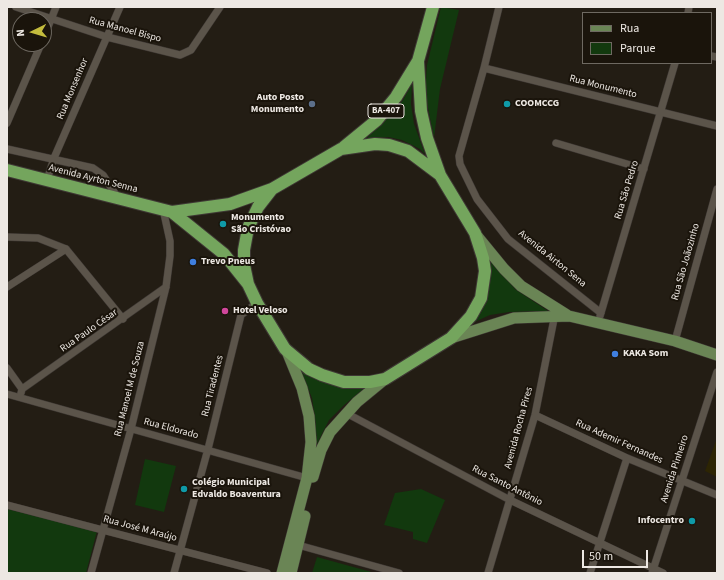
<!DOCTYPE html>
<html>
<head>
<meta charset="utf-8">
<style>
	body { margin:0 }
	#map { position:relative; width:724px; height:580px; overflow:hidden; background:#231d14; font-family:"Source Sans 3",sans-serif }
	canvas { display:block }
	.frame { position:absolute; inset:0; border:8px solid #ede8e3; pointer-events:none }
	.legend { position:absolute; left:582px; top:12px; width:130px; height:52px; box-sizing:border-box; background:#1a140b; border:1px solid #6e6961; margin:0; padding:5px 7px; list-style:none; font-size:12px; color:#ede8e3 }
	.legend li { display:flex; align-items:center; gap:8px; height:20px }
	.legend b { width:20px; border:1px solid #6e6961 }
	.north { position:absolute; left:12px; top:12px; width:40px; height:40px; box-sizing:border-box; background:#1a140b; border:1px solid #6e6961; border-radius:50%; rotate:265deg; font-size:11px; font-weight:700; line-height:16px; text-align:center; color:#ede8e3 }
	.north::after { content:''; display:block; margin:auto; width:14px; height:18px; background:#c4bc3d; clip-path:polygon(50% 0,100% 100%,50% 72%,0 100%) }
	.scale { position:absolute; left:582px; top:550px; width:66px; height:18px; box-sizing:border-box; border:2px solid #ede8e3; border-top:0; padding-left:5px; font-size:12px; line-height:14px; white-space:nowrap; color:#ede8e3; -webkit-text-stroke:3px #1a140b; paint-order:stroke }
</style>
</head>
<body>
<div id="map">
<canvas width="724" height="580"></canvas>
<div class="frame"></div>
<ul class="legend">
<li><b style="height:5px;background:#6a8555"></b>Rua</li>
<li><b style="height:11px;background:#12390e"></b>Parque</li>
</ul>
<div class="north">N</div>
<div class="scale">50 m</div>
</div>
<script>
const context = document.querySelector('canvas').getContext('2d');
context.lineJoin = 'round';
function paint(path, color) { context.fillStyle = color; context.fill(path, 'evenodd'); }
const toPath = rows => new Path2D(rows.map(r => 'M' + r).join(''));
function trace(path, color, width, dash) { context.strokeStyle = color; context.lineWidth = width; context.lineCap = dash ? 'butt' : 'round'; context.setLineDash(dash || []); context.stroke(path); }
function label(font, color, halo, rows, align = 'center') {
  context.font = font + ' "Source Sans 3",sans-serif'; context.lineWidth = 4; context.setLineDash([]); context.textBaseline = 'middle'; context.strokeStyle = halo; context.fillStyle = color; for (const [text, x, y, turn = 0] of rows) {
    context.save(); context.translate(x, y); context.rotate((+turn || 0) * Math.PI / 180); context.textAlign = isNaN(turn) ? turn : align; if (halo) context.strokeText(text, 0, 0); context.fillText(text, 0, 0); context.restore();
  }
}
const green = toPath([
	[441,7,459,10,440,89,434,138,425,93,427,65],
	[412,83,411,104,414,124,425,154,420,149,402,140,388,137,366,139,403,100],
	[487,253,515,289,548,311,509,312,490,315,470,324,488,295,491,274],
	[300,368,326,383,345,387,367,386,343,406,329,420,317,444,315,418,312,398],
	[145,459,176,466,164,512,135,505],
	[421,489,445,500,427,543,413,539,413,532,384,525,395,493],
	[7,509,97,531,86,573,7,573],
	[317,557,375,573,312,573]
]);
const sand = toPath([
	[717,438,717,477,705,471]
]);
const street = toPath([
	[16,7,107,37,180,55,191,50,220,7],
	[499,7,484,68,459,156,460,164,477,199,508,239,601,313],
	[688,13,689,7],
	[44,37,56,7],
	[711,56,717,57],
	[484,68,717,126],
	[7,123,41,44],
	[556,143,644,169],
	[7,149,93,168,103,175,118,198],
	[47,180,54,158,120,7],
	[7,237,38,238,66,249],
	[7,287,66,249,123,319],
	[600,316,675,63],
	[675,341,717,189],
	[7,368,22,389,21,393],
	[22,389,166,287],
	[7,394,307,478],
	[346,413,510,500,663,573],
	[535,415,627,458,717,495],
	[7,505,267,573],
	[298,545,399,573],
	[91,573,131,429,166,287,170,256,170,241,163,209],
	[174,573,208,449,241,315,257,303],
	[488,573,535,415,555,314],
	[590,573,627,458],
	[652,573,717,372]
]);
const primary = toPath([
	[477,236,504,269,521,286,567,315],
	[451,338,514,318,569,316,675,341,717,355],
	[313,477,321,450,330,432,357,402,385,379],
	[282,573,307,478,311,442,309,416,302,388,286,349],
	[291,573,305,516]
]);
const highway = toPath([
	[418,61,421,111,427,138,440,175],
	[344,147,377,120,396,97,418,61,433,7],
	[7,170,172,212,224,254,248,284,257,303,285,349,309,369,322,375,344,382,370,382,385,379,451,338,471,316,481,298,485,271,483,258,475,233,440,175,408,151,389,145,375,144,341,149,272,189,258,207,248,228,244,250,244,265,248,284],
	[172,212,230,204,272,189]
]);
const markers = [
	[312,104,4,"#5c6f8a"],
	[507,104,4,"#0f9aa8"],
	[223,224,4,"#0f9aa8"],
	[193,262,4,"#3f7fe0"],
	[225,311,4,"#d1479c"],
	[615,354,4,"#3f7fe0"],
	[184,489,4,"#0f9aa8"],
	[692,521,4,"#0f9aa8"]
];
const shields = [
	[386,111,36]
];
const shieldNames = [
	["BA-407",386,111]
];
const streetNames = [
	["Rua Manoel Bispo",125,30,15],
	["Rua Monumento",603,87,14],
	["Rua Monsenhor",73,89,-67],
	["Avenida Ayrton Senna",93,179,14],
	["Rua São Pedro",627,190,-73],
	["Avenida Airton Sena",552,259,39],
	["Rua São Joãozinho",686,262,-74],
	["Rua Paulo César",89,331,-35],
	["Rua Tiradentes",213,386,-76],
	["Rua Manoel M de Souza",130,389,-76],
	["Avenida Rocha Pires",519,428,-75],
	["Rua Eldorado",171,429,15],
	["Rua Ademir Fernandes",619,442,24],
	["Avenida Pinheiro",675,469,-72],
	["Rua Santo Antônio",507,486,27],
	["Rua José M Araújo",140,529,15]
];
const poiNames = [
	["Auto Posto",304,98,"right"],
	["Monumento",304,110,"right"],
	["COOMCCG",515,104],
	["Monumento",231,218],
	["São Cristóvao",231,230],
	["Trevo Pneus",201,262],
	["Hotel Veloso",233,311],
	["KAKA Som",623,354],
	["Colégio Municipal",192,483],
	["Edvaldo Boaventura",192,495],
	["Infocentro",684,521,"right"]
];
paint(green, '#12390e');
paint(sand, '#2d2504');
trace(street, '#3e3834', 8);
trace(primary, '#3e3834', 12);
trace(highway, '#3e3834', 14);
trace(street, '#5b544a', 7);
trace(primary, '#6a8555', 11);
trace(highway, '#74a55d', 12);
for (const [x, y, r, color] of markers) { const dot = new Path2D(); dot.arc(x, y, r, 0, 2 * Math.PI); context.fillStyle = color; context.fill(dot); trace(dot, '#1a140b', 1.5); }
for (const [x, y, w] of shields) { const box = new Path2D(); box.roundRect(x - w / 2, y - 7, w, 14, 3); context.fillStyle = '#1a140b'; context.fill(box); trace(box, '#ede8e3', 1); }
label('bold 9px', '#ede8e3', null, shieldNames);
label('10px', '#ede8e3', '#1a140b', streetNames);
label('bold 10px', '#ede8e3', '#1a140b', poiNames, 'left');
</script>
</body>
</html>
